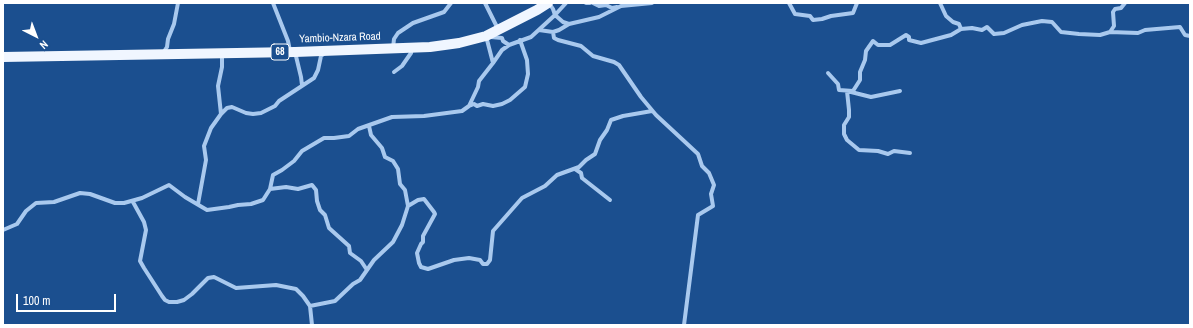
<!DOCTYPE html>
<html>
<head>
<meta charset="utf-8">
<style>
	body { margin:0 }
	#map { position:relative; width:1193px; height:328px; overflow:hidden; background:#1b4f8f; font-family:"Archivo Narrow",sans-serif }
	canvas { display:block }
	.frame { position:absolute; inset:0; border:4px solid #fff; pointer-events:none }
	.north { position:absolute; left:16px; top:16px; width:40px; height:40px; -webkit-text-stroke:3px #1b4f8f; paint-order:stroke; rotate:138deg; font-size:11px; font-weight:700; line-height:16px; text-align:center; color:#fff }
	.north::after { content:''; display:block; margin:auto; width:14px; height:18px; background:#fff; clip-path:polygon(50% 0,100% 100%,50% 72%,0 100%) }
	.scale { position:absolute; left:16px; top:294px; width:100px; height:18px; box-sizing:border-box; border:2px solid #fff; border-top:0; padding-left:5px; font-size:12px; line-height:14px; white-space:nowrap; color:#fff; -webkit-text-stroke:3px #1b4f8f; paint-order:stroke }
</style>
</head>
<body>
<div id="map">
<canvas width="1193" height="328"></canvas>
<div class="frame"></div>
<div class="north">N</div>
<div class="scale">100 m</div>
</div>
<script>
const context = document.querySelector('canvas').getContext('2d');
context.lineJoin = 'round';
const toPath = rows => new Path2D(rows.map(r => 'M' + r).join(''));
function trace(path, color, width, dash) { context.strokeStyle = color; context.lineWidth = width; context.lineCap = dash ? 'butt' : 'round'; context.setLineDash(dash || []); context.stroke(path); }
function label(font, color, halo, rows, align = 'center') {
  context.font = font + ' "Archivo Narrow",sans-serif'; context.lineWidth = 3; context.setLineDash([]); context.textBaseline = 'middle'; context.strokeStyle = halo; context.fillStyle = color; for (const [text, x, y, turn = 0] of rows) {
    context.save(); context.translate(x, y); context.rotate((+turn || 0) * Math.PI / 180); context.textAlign = isNaN(turn) ? turn : align; if (halo) context.strokeText(text, 0, 0); context.fillText(text, 0, 0); context.restore();
  }
}
const street = toPath([
	[273,3,288,41,290,51],
	[485,3,498,29],
	[549,3,553,9,555,15,563,22,569,24],
	[586,3,590,3],
	[593,3,599,6,606,5,612,8,617,7],
	[789,3,795,14,810,16,813,20,822,19,831,16,853,13,857,3],
	[940,3,946,16,953,22,959,24,961,29],
	[539,30,553,32,559,30,569,24,599,17,621,6,652,3],
	[553,32,554,38,558,40,581,46,593,56,614,62,619,65,641,97,656,115,698,154,702,166,709,173,714,185,711,194,713,206,698,215,684,325],
	[1110,32,1114,26,1113,12,1115,9,1121,8,1125,3],
	[491,37,502,38,503,41,509,45],
	[393,48,394,39,398,33,413,23,444,12,451,3],
	[295,52,301,77,302,85],
	[163,53,167,47,168,39,174,24,178,3],
	[493,63,502,50,509,45,531,37,555,15,566,3],
	[394,72,402,66,411,53,412,48],
	[828,73,838,84,839,90,853,91,860,80,860,72,865,60,866,51,873,41,878,45,890,45,906,35,909,37,909,40,921,43,951,35,961,29,972,28,982,30,987,27,994,34,1004,33,1022,25,1042,21,1052,22,1061,32,1079,34,1100,35,1110,32,1138,33,1145,30,1180,27,1185,35,1190,36],
	[900,91,871,97,847,91,849,110,849,117,844,125,844,134,847,140,859,150,878,151,888,154,894,151,910,153],
	[469,106,474,104,477,106,483,104,493,106,502,104,510,100,525,87,528,74,527,60,520,40],
	[221,114,218,86,222,67,222,53],
	[575,169,581,173,582,178,610,200],
	[270,189,273,175,282,170,294,161,302,151,324,138,334,138,349,136,358,129,392,117,424,116,462,111,469,106,478,87,479,81,493,63,486,36],
	[133,202,144,222,146,230,140,261,144,268,162,296,165,300,169,302,177,302,184,300,192,294,208,278,214,277,236,288,276,285,296,289,303,296,310,306,335,301,353,284,360,280,374,260,393,242,402,225,408,206,405,190,400,184,398,169,393,161,385,157,382,148,371,135,369,126],
	[198,204,206,160,204,146,211,128,221,114,227,108,232,107,246,113,253,114,261,113,275,106,279,101,314,78,318,70,321,56,325,53],
	[408,206,418,200,424,199,434,212,435,214,423,236,423,242,421,244,417,253,419,263,421,267,428,269,454,260,469,258,480,260,483,264,487,264,490,260,493,231,522,198,545,186,557,175,579,167,586,160,595,154,600,140,607,130,611,120,623,116,652,111],
	[3,230,17,224,26,211,36,203,54,202,80,193,90,194,115,203,124,203,142,198,169,185,185,197,207,210,229,207,238,205,251,204,263,200,270,189,286,187,298,189,312,185,316,190,317,201,320,210,325,215,329,228,349,246,350,253,361,261,367,270],
	[310,306,312,325]
]);
const primary = toPath([
	[3,57,295,52,430,47,459,43,486,36,537,10,548,3]
]);
const shields = [
	[280,52,18]
];
const shieldNames = [
	["68",280,52]
];
const streetNames = [
	["Yambio-Nzara Road",340,38,-2]
];
trace(street, '#a9c9ee', 4);
trace(primary, '#f0f6ff', 10);
for (const [x, y, w] of shields) { const box = new Path2D(); box.roundRect(x - w / 2, y - 8, w, 16, 3); context.fillStyle = '#1b4f8f'; context.fill(box); trace(box, '#fff', 1); }
label('bold 10px', '#fff', null, shieldNames);
label('11px', '#fff', '#1b4f8f', streetNames);
</script>
</body>
</html>
